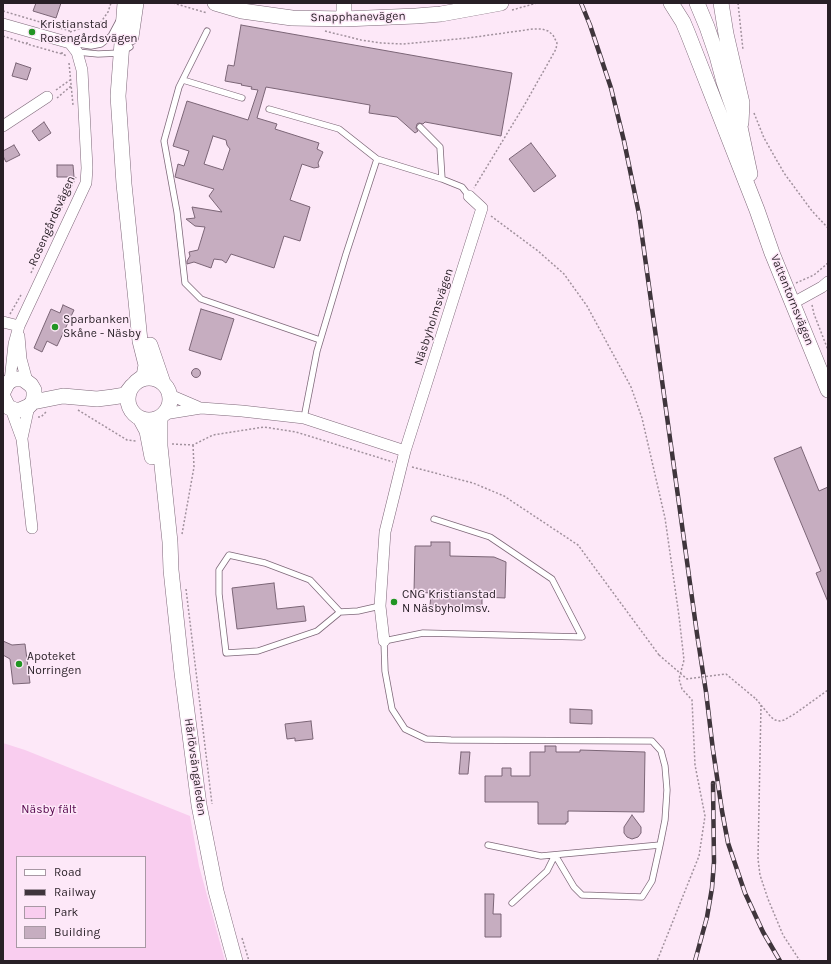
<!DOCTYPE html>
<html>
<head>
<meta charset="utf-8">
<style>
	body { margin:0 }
	#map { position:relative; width:831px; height:964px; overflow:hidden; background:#fde8f8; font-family:Karla,sans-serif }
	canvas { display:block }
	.frame { position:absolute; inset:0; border:4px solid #281f26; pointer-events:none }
	.legend { position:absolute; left:16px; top:856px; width:130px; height:92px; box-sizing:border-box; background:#fde8f8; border:1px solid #a898a4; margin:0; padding:5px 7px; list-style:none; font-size:12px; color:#281f26 }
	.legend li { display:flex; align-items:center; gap:8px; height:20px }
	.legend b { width:20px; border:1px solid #a898a4 }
</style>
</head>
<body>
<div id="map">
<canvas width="831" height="964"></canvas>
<div class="frame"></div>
<ul class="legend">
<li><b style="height:5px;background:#fff"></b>Road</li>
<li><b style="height:5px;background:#3f353c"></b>Railway</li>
<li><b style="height:11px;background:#f9cdef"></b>Park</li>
<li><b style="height:11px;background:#c6adc0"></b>Building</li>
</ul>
</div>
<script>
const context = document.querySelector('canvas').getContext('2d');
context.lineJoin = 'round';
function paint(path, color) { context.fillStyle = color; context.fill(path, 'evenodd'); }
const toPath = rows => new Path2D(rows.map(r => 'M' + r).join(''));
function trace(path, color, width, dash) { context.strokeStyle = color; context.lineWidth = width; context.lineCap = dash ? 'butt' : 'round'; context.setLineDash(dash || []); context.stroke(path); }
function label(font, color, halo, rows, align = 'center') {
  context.font = font + ' Karla,sans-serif'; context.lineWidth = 3; context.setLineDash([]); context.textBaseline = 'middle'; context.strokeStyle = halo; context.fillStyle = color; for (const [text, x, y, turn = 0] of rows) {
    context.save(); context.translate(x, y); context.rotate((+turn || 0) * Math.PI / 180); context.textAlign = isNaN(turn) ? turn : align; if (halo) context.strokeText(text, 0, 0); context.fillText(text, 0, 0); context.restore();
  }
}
const green = toPath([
	[3,743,25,750,190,816,199,866,225,961,3,961],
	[17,857,145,857,145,947,17,947]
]);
const building = toPath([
	[36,3,61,3,56,18,33,11,36,3],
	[241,25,512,73,501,136,425,122,423,124,419,123,417,124,416,128,418,131,415,133,397,117,369,113,370,105,266,87,257,118,277,124,275,129,319,143,317,149,323,152,318,163,319,167,314,168,302,164,290,200,310,207,300,241,284,236,274,268,231,254,226,263,222,260,214,259,211,268,194,262,187,264,187,261,190,256,189,252,198,250,205,227,195,226,186,219,195,218,192,207,222,212,209,196,214,189,175,177,178,164,184,166,189,151,173,146,187,101,248,120,258,90,251,89,252,87,241,85,242,84,225,81,228,65,234,66,241,25],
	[213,136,226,140,227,145,230,149,223,170,204,164,213,136],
	[16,63,31,68,27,80,12,76,16,63],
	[44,122,51,133,39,141,32,131,44,122],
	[531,143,556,176,534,192,509,159,531,143],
	[14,145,20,155,6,162,3,156,3,151,14,145],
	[57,165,73,165,74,177,57,177,57,165],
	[63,305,74,310,57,346,47,341,42,352,34,348,51,309,60,313,63,305],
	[201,309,234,319,221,360,189,350,201,309],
	'191.5 373a4.5 4.5 0 1 1 9 0a4.5 4.5 0 1 1-9 0Z',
	[801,447,819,491,828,487,828,602,816,573,821,571,774,458,801,447],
	[431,542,450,542,450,556,494,557,506,562,505,598,482,597,482,607,430,606,431,593,414,592,415,546,431,546,431,542],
	[274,583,277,609,304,606,306,621,237,629,232,588,274,583],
	[3,641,12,645,25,644,30,683,13,684,10,659,3,655,3,641],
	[570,709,592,710,592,724,570,723,570,709],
	[311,721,313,739,295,741,295,738,287,739,285,724,311,721],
	[545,746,556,746,556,752,580,752,580,750,645,752,644,812,568,811,568,822,566,822,566,824,538,824,538,802,485,802,485,776,502,776,502,768,511,768,511,776,530,776,530,752,545,752,545,746],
	[461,752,470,752,468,774,459,774,461,752],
	[632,815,641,827,641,833,638,837,632,839,627,837,624,833,624,827,632,815],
	[485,894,494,894,493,914,501,914,501,937,485,937,485,894]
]);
const path = toPath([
	[173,3,207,13],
	[738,3,743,50],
	[512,10,537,3],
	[3,11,70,31],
	[325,31,361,40,381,43,403,44,468,38,533,29,542,29,548,31,553,35,557,43,556,49,525,104,474,188],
	[70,32,82,28,94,26,101,22,108,12,111,3],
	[3,36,27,44],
	[27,42,27,44,62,54],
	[62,52,62,54,67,56],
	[69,63,73,105],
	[56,90,70,80],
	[57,98,71,86],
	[754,113,764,138,784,173,812,211,828,228],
	[491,216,538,251,564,274,587,306,631,387,642,418,665,518,679,616,684,660,679,679,682,689,692,700,695,765,705,816,699,856,657,961],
	[31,273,76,177],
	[796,283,814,275,828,263],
	[812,305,814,314,828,350],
	[10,314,21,295],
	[78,410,127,440,136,441],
	[38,417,41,417,46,412],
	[172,444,193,445,213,435,264,427,296,432,393,462],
	[412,467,473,483,504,496,578,545,659,655],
	[182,534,194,467,193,445],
	[186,589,212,804],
	[756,699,771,717,775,720,780,721,784,720,796,713,828,690],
	[761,705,758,859,760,875,768,899,783,935,800,961],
	[242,938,249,961]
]);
const lane = toPath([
	[207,31,179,87,164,141,177,212,185,283,201,299,320,340],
	[72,43,91,46,101,44,111,36,119,21],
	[77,52,98,54,120,53,130,47],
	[183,80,242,98],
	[269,109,339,129,377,159],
	[420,127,440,147,442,179],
	[304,418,317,351,346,254,377,159,442,179,462,187,469,196],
	[434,519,490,537,552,579,582,637,423,633,384,641,385,671,392,709,405,729,426,739,451,740,652,741,661,751,665,766,667,790,665,820,660,845,541,856,488,845],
	[340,612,310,580,265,563,229,555,219,570,219,594,226,653,258,651,317,631,340,612,358,611,380,606],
	[512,903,547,871,555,855,574,887,582,895,642,897,652,881,660,845]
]);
const street = toPath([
	[3,24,70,43,77,52,82,70,87,168,86,183,19,326,14,344,10,381],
	[3,126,47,97],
	[793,303,822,287,828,282],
	[3,322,19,326],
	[19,336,21,359,27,381],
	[170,395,198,407],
	[11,409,22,439,32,528],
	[164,414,201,408,242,411,304,418,405,451,385,532,380,606,384,641],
	[22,438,29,406],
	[405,451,482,208,469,196]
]);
const secondary = toPath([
	[125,3,118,96,124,184,136,301,140,341,146,365,144,376,136,382],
	[215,3,242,11,292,18,344,19,416,16,441,14,501,3],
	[671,3,683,22,688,34,757,210,772,253,828,390],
	[697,3,707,27,717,56,724,82,740,127,750,174],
	[721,3,726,34,742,103,741,123],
	[344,19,344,3],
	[131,37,136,3],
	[150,345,163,383],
	'128 399a21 21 0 1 1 42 0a21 21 0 1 1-42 0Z',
	[3,392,7,384,10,381,14,379,23,379,31,385,34,390,34,396,33,402,29,406,20,410,15,410,8,407,3,397],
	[33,402,63,396,97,399,113,397,125,395,132,386],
	[140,418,147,431,152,457],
	[160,418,160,446,170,542,171,570,182,673,199,805,216,891,235,961]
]);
const rail = toPath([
	[581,3,590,25,611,88,624,141,639,214,697,634,706,692,713,750,722,811,728,843,745,893,763,932,780,961],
	[695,961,707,917,712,888,714,862,713,783]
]);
const pathBridge = toPath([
	[659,655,687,679,726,674,756,699]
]);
const markers = [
	[32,32,4,"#219523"],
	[55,327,4,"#219523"],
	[394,602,4,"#219523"],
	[19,664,4,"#219523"]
];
const streetNames = [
	["Snapphanevägen",358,17,-1],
	["Rosengårdsvägen",52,221,-66],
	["Vattentornsvägen",792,300,68],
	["Näsbyholmsvägen",434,317,-72],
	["Härlövsängaleden",195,767,82]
];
const poiNames = [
	["Kristianstad",40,25],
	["Rosengårdsvägen",40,39],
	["Sparbanken",63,320],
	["Skåne - Näsby",63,334],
	["CNG Kristianstad",402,595],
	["N Näsbyholmsv.",402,609],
	["Apoteket",27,657],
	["Norringen",27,671]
];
const parkNames = [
	["Näsby fält",49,810]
];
paint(green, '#f9cdef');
paint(building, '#c6adc0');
trace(building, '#7b6576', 1);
trace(lane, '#7e6879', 7);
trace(street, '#7e6879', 12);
trace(secondary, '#7e6879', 16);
trace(path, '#a1919d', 1.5, [2, 2]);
trace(lane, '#fff', 5.5);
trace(street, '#fff', 11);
trace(secondary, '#fff', 15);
trace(rail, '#3f353c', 4.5);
trace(rail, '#fde8f8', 3, [9]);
trace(pathBridge, '#a1919d', 1.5, [2, 2]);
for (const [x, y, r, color] of markers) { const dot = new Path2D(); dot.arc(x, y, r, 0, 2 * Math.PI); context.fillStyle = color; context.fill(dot); trace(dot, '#fde8f8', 1.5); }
label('12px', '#281f26', '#fde8f8', streetNames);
label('12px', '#281f26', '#fde8f8', poiNames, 'left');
label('12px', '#55054c', '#fde8f8', parkNames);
</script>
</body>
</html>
